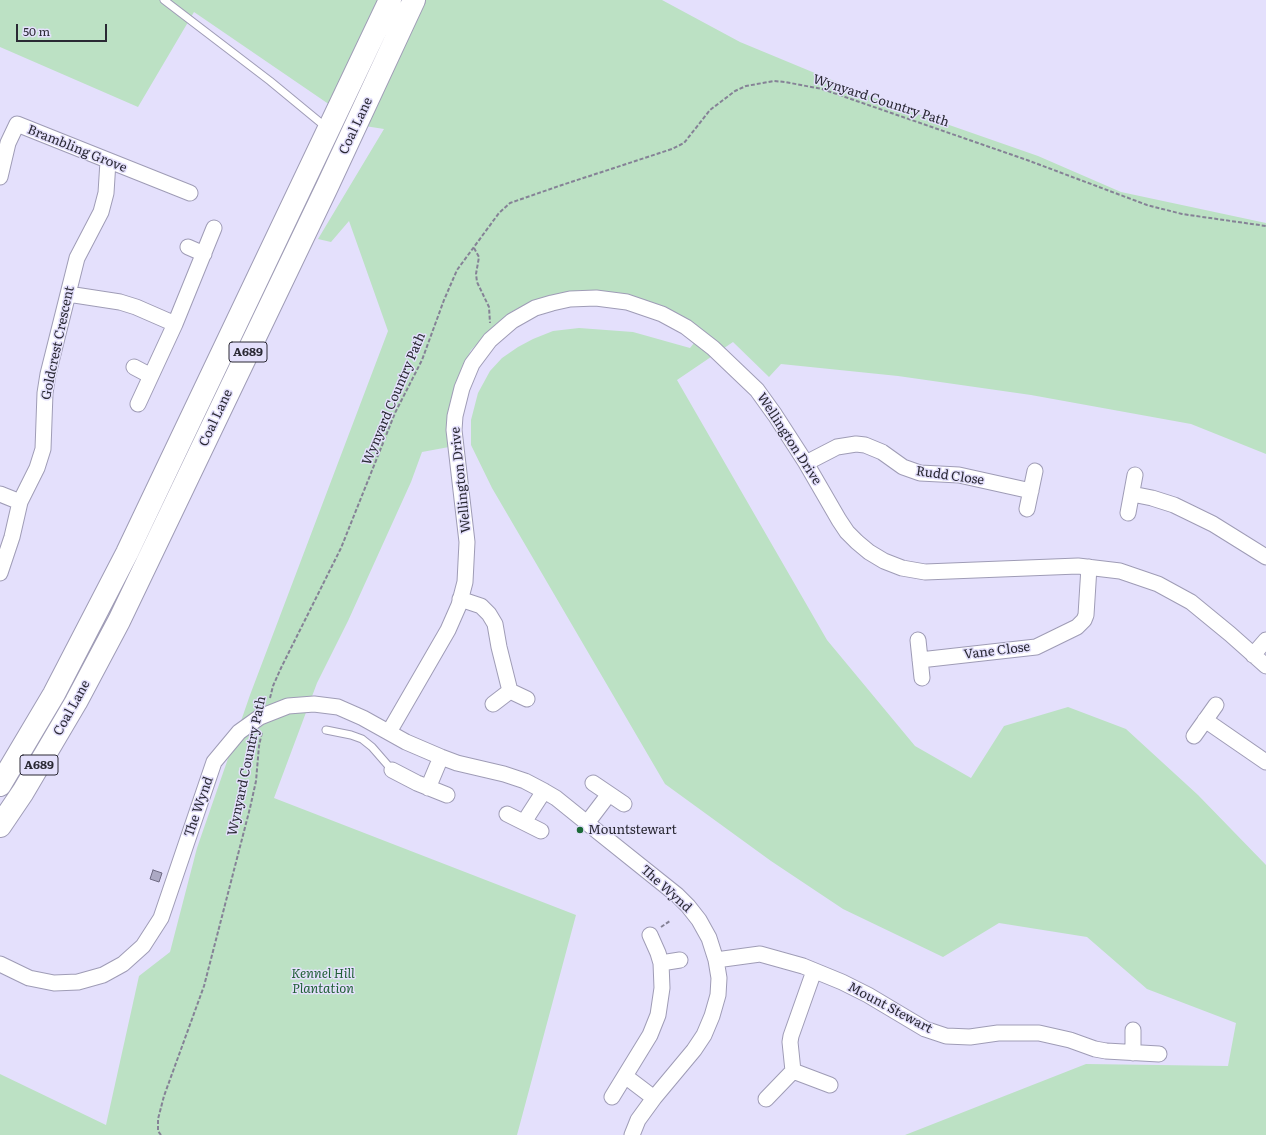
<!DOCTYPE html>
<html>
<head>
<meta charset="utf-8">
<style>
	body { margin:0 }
	#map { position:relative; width:1266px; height:1135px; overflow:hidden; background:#e4e0fc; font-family:Literata,serif }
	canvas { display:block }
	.scale { position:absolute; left:16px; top:24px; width:91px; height:18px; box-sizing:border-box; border:2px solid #2a2934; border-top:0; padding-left:5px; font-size:12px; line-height:14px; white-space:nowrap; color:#2a2934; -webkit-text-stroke:3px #e4e0fc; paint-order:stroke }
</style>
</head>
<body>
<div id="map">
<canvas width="1266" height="1135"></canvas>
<div class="scale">50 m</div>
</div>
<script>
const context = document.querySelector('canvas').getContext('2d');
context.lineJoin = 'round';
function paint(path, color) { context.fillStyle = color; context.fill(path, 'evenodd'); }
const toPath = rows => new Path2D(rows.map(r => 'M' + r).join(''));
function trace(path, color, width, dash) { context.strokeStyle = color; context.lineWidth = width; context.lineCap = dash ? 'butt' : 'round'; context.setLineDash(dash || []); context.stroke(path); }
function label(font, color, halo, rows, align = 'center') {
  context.font = font + ' Literata,serif'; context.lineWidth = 3; context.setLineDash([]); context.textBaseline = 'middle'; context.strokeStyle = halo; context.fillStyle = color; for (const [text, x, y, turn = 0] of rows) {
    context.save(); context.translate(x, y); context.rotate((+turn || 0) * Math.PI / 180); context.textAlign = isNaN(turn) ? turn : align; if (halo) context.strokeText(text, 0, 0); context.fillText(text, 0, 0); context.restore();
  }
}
const green = toPath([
	[0,0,383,0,330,105,194,12,138,107,0,47],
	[424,0,662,0,740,42,892,105,1038,156,1121,192,1266,223,1266,454,1191,424,1031,395,898,376,781,364,769,377,733,342,677,380,827,640,915,746,971,778,1004,726,1068,707,1126,729,1198,795,1266,865,1266,1135,905,1135,1086,1064,1228,1066,1236,1023,1147,989,1087,937,999,923,943,957,843,909,771,861,665,784,492,488,471,445,471,420,478,393,490,371,502,358,518,347,533,339,553,331,579,328,633,332,690,348,703,332,660,305,621,293,582,290,540,298,511,312,471,350,457,379,449,408,447,432,449,447,422,452,411,482,348,621,317,683,274,798,576,915,517,1135,0,1135,0,1074,106,1125,139,976,170,952,197,848,250,695,388,331,349,221,331,242,318,239,384,129,365,126]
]);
const building = toPath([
	[153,870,162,873,159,882,150,879,153,870]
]);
const path = toPath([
	[474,248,479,257,476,274,477,282,489,307,490,323],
	[270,698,273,686,281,668,341,548,395,413,422,360,444,300,457,270,499,213,510,203,559,186,672,149,684,143,710,110,735,91,746,86,774,81,785,82,822,89,1027,160,1147,205,1182,214,1266,226],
	[661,927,670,921],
	[161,1135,158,1131,158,1119,164,1096,204,986,250,808,256,781,259,746,262,732]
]);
const service = toPath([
	[164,0,270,81,327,128],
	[326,730,351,735,362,739,372,747,392,770]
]);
const minor = toPath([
	[0,177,8,143,17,124,190,193],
	[188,247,204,254],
	[68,294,120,302,136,307,175,324],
	[134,367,151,376],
	[138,404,175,324,214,228],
	[806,463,837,447,856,444,865,445,882,452,903,467,920,473,959,475,1031,491],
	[0,494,20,502],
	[1132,494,1152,498,1174,505,1213,524,1266,557],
	[1027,509,1035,471],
	[1128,513,1135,475],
	[0,573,12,537,20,502,37,468,43,449,45,393,48,374,77,258,101,212,106,193,108,161],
	[460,599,481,606,489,614,495,624,499,647,510,691],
	[918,640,922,678],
	[1253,655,1266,640],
	[920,660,1036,647,1077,627,1084,620,1086,615,1089,567],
	[493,704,510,691,527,699],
	[1205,720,1266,762],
	[389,732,448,630,459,605,465,582,467,542,454,430,455,416,462,388,472,364,490,340,512,321,535,308,552,303,570,299,596,298,627,302,662,314,686,327,713,348,757,390,775,415,806,463,839,520,847,532,857,542,869,552,884,561,902,568,925,572,1078,566,1120,571,1158,584,1191,602,1230,634,1266,666],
	[1194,736,1216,705],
	[392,770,417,783,447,795],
	[593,783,624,804],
	[428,788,441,757],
	[507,814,541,831],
	[524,822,544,791],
	[587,823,609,794],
	[716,960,760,954,803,966,842,982,868,995,925,1029,946,1036,970,1037,998,1033,1039,1033,1070,1040,1095,1049,1106,1051,1159,1054],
	[661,963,680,960],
	[0,964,29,978,54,983,78,982,103,975,123,964,143,946,161,918,214,762,239,732,260,717,288,706,314,704,338,707,363,718,406,742,441,757,457,763,504,774,525,781,544,791,556,798,587,823,677,895,688,906,699,920,709,938,716,960,719,978,718,995,712,1016,704,1035,694,1050,654,1098,638,1120,632,1135],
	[1133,1053,1133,1030],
	[793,1071,830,1085],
	[625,1076,654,1098],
	[612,1097,650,1035,658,1015,662,988,661,963,658,953,650,935],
	[766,1099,793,1071,790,1042,791,1036,814,971]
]);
const trunk = toPath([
	[0,785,54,694,127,553,390,0],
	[0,826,23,792,76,702,119,621,327,187,414,0]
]);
const markers = [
	[580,830,4,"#1b6938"]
];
const shields = [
	[248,352,38],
	[39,765,38]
];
const shieldNames = [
	["A689",248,352],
	["A689",39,765]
];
const streetNames = [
	["Wynyard Country Path",881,101,18],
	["Coal Lane",356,126,-65],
	["Brambling Grove",77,149,22],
	["Goldcrest Crescent",58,343,-78],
	["Wynyard Country Path",394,399,-67],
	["Coal Lane",216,418,-65],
	["Wellington Drive",789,439,57],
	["Rudd Close",950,476,8],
	["Wellington Drive",461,480,-96],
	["Vane Close",997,651,-7],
	["Coal Lane",72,708,-61],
	["Wynyard Country Path",247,766,-78],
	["The Wynd",199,807,-71],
	["The Wynd",666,889,42],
	["Mount Stewart",890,1008,28]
];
const poiNames = [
	["Mountstewart",588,830]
];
const parkNames = [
	["Kennel Hill",323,974],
	["Plantation",323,989]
];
paint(green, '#bce1c4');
paint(building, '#aca9c4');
trace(building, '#6e6a83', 1);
trace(service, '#9f9cb6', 9);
trace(minor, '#9f9cb6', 17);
trace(trunk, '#9f9cb6', 24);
trace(path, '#858296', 2, [4, 2]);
trace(service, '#fff', 7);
trace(minor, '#fff', 15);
trace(trunk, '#fff', 22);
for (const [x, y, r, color] of markers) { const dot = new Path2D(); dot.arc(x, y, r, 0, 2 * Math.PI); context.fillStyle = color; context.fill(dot); trace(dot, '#e4e0fc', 1.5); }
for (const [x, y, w] of shields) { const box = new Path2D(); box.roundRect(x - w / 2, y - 10, w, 20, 3); context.fillStyle = '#e4e0fc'; context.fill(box); trace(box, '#2a2934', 1); }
label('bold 12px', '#2a2934', null, shieldNames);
label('13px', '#2a2934', '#e4e0fc', streetNames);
label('13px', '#2a2934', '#e4e0fc', poiNames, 'left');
label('italic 13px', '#1f5f35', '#e4e0fc', parkNames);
</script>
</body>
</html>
